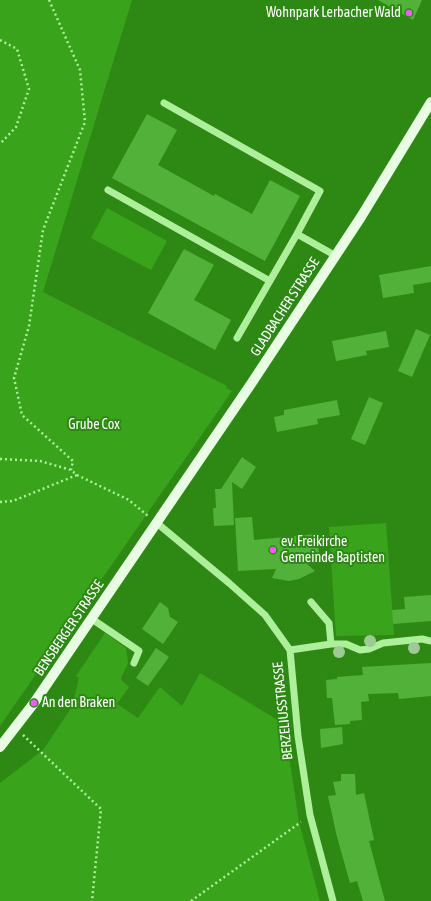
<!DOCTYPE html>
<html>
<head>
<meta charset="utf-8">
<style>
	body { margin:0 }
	canvas { display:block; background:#2d8914 }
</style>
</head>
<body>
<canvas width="431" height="901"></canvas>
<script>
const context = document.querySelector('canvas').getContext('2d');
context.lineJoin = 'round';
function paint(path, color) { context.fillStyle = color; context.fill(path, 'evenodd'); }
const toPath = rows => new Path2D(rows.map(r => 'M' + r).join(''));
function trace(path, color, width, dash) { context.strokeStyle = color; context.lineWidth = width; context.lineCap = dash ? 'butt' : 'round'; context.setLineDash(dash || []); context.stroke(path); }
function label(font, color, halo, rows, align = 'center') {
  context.font = font + ' "Asap Condensed",sans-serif'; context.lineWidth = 4; context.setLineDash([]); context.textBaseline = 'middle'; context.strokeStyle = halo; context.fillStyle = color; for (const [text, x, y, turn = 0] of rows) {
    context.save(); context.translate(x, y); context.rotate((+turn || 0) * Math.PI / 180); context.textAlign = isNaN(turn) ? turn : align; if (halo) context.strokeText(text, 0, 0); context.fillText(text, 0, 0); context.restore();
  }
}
const green = toPath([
	[0,0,132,0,43,292,227,386,226,388,232,391,0,726],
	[107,208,167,241,151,270,91,238],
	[386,523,394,635,336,636,329,527],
	[105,633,126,648,128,663,121,678,122,681,129,687,117,704,138,718,160,687,182,706,200,673,286,725,289,756,299,822,320,901,0,901,0,783,43,750,72,707,79,678,76,676]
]);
const building = toPath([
	[378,0,422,0,413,20],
	[147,114,177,130,158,165,214,196,215,194,252,214,270,180,300,196,265,261,112,178],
	[184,249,214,265,194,300,231,320,215,350,148,313],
	[431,266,431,282,413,285,414,293,383,298,379,275],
	[416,329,430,335,412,377,398,371],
	[386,331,389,347,366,351,367,355,336,361,332,341],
	[369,397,383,403,365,445,351,439],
	[337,400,340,415,317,419,318,424,277,432,274,417,284,415,284,410],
	[242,457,256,467,242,489,232,482,234,525,214,526,213,508,216,508,215,489,221,489],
	[252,517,254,540,317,534,319,555,298,556,315,571,299,579,289,581,272,578,276,569,238,571,235,518],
	[431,595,431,621,393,624,392,610,405,609,404,597],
	[160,602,168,608,170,617,178,622,163,644,142,629],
	[156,648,169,657,148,686,136,678],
	[431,663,431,696,399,699,398,693,368,694,369,701,361,702,362,720,350,721,350,724,335,725,332,698,327,698,326,680,337,679,337,677,363,675,362,667],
	[342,727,343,744,321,748,320,729],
	[341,774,355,774,356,795,364,793,374,840,369,841,385,901,363,901,357,881,350,883,337,837,328,796,336,795,333,782,341,781]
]);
const path = toPath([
	[49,0,80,70,85,122,43,230,29,326,14,378,22,415,73,461,71,470],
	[0,40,17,49,29,89,16,127,0,144],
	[0,459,40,461,71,470,77,475,129,500,148,516],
	[0,502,13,501,77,475],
	[23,735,101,809,92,901],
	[191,901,301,822]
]);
const minor = toPath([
	[164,103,320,191,297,234,336,256],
	[108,190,270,281],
	[237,338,297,234],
	[158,524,229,583,265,615,290,650,298,736,310,815,333,901],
	[311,602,329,623,331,644],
	[92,619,139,651,134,663],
	[290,650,331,644,346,644,360,650,369,649,383,643,422,639,431,641]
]);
const major = toPath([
	[0,747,34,703,251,384,361,217,431,102]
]);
const trees = [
	[370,641],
	[414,648],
	[339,652]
];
const markers = [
	[409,13,4,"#f559ff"],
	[273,550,4,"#f559ff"],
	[34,703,4,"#f559ff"]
];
const poiNames = [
	["Wohnpark Lerbacher Wald",401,13,"right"],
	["ev. Freikirche",281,542],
	["Gemeinde Baptisten",281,558],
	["An den Braken",42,703]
];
const streetNames = [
	["GLADBACHER STRASSE",285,307,-57],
	["BENSBERGER STRASSE",69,628,-56],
	["BERZELIUSSTRASSE",283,711,-96]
];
const parkNames = [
	["Grube Cox",94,425]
];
paint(green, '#3aa31c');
paint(building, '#52b138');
trace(path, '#aeef9b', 2.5, [2, 3]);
trace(minor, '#aeef9b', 7);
trace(major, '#e8ffe3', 10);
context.fillStyle = '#a0ca95';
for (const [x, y] of trees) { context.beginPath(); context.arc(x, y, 6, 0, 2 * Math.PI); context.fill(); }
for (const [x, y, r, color] of markers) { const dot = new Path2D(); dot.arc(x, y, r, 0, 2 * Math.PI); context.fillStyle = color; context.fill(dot); trace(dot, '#2d8914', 1.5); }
label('14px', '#fff', '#2d8914', poiNames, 'left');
label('14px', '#fff', '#2d8914', streetNames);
label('14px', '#fff', '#2d8914', parkNames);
</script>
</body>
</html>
